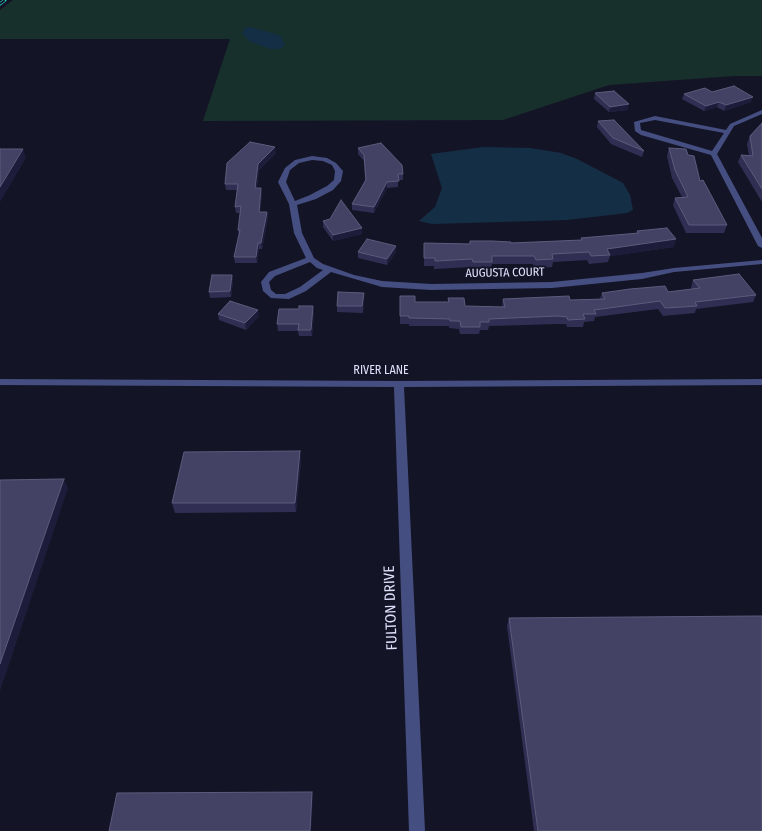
<!DOCTYPE html>
<html>
<head>
<meta charset="utf-8">
<style>
	body { margin:0 }
	canvas { display:block; background:#141427 }
</style>
</head>
<body>
<canvas width="762" height="831"></canvas>
<script>
const context = document.querySelector('canvas').getContext('2d');
context.lineJoin = 'round';
function paint(path, color) { context.fillStyle = color; context.fill(path, 'evenodd'); }
const toPath = rows => new Path2D(rows.map(r => 'M' + r).join(''));
function trace(path, color, width, dash) { context.strokeStyle = color; context.lineWidth = width; context.lineCap = dash ? 'butt' : 'round'; context.setLineDash(dash || []); context.stroke(path); }
function label(font, color, halo, rows, align = 'center') {
  context.font = font + ' "Fira Sans Condensed",sans-serif'; context.lineWidth = 4; context.setLineDash([]); context.textBaseline = 'middle'; context.strokeStyle = halo; context.fillStyle = color; for (const [text, x, y, turn = 0] of rows) {
    context.save(); context.translate(x, y); context.rotate((+turn || 0) * Math.PI / 180); context.textAlign = isNaN(turn) ? turn : align; if (halo) context.strokeText(text, 0, 0); context.fillText(text, 0, 0); context.restore();
  }
}
const green = toPath([
	[13,0,762,0,762,76,734,76,609,85,503,120,203,121,230,39,0,39,0,10]
]);
const water = toPath([
	[250,27,276,34,281,36,285,45,280,49,270,49,249,41,242,33,245,28],
	[483,147,530,148,561,153,577,159,623,183,630,195,633,210,627,213,567,220,432,224,419,221,435,207,442,188,431,154]
]);
const street = toPath([
	[762,110,762,114,734,126,717,154,762,238,762,248,758,246,711,155,641,135,635,131,634,122,655,116,726,130,730,124,762,110],
	[655,120,724,133,712,151,641,130,640,123,655,120],
	[312,156,327,158,336,163,343,171,341,181,333,190,316,199,297,205,302,233,314,258,323,264,354,275,382,281,431,284,552,282,642,273,674,268,762,260,762,264,674,272,642,279,552,288,431,290,382,287,331,272,306,291,289,299,271,298,263,291,261,282,269,272,306,258,294,233,289,204,278,182,285,168,295,160,312,156],
	[312,160,323,161,332,165,335,171,334,180,327,186,310,195,295,201,286,182,290,170,299,163,312,160],
	[310,262,317,268,323,270,300,287,285,294,276,294,271,290,269,282,275,276,310,262],
	[0,379,399,381,762,379,762,385,404,387,425,831,409,831,394,387,0,385,0,379]
]);
const rail = toPath([
	[0,4,5,0]
]);
const wall = toPath([
	[712,92,751,102,724,111,717,107,704,111,682,99,684,94],
	[595,93,628,110,609,112,594,99],
	[598,121,644,151,642,157,611,144,597,127],
	[762,123,762,202,738,162,741,155,749,156,747,144,750,136],
	[358,148,403,174,403,180,398,180,398,187,387,188,374,213,352,210,352,204,365,180,364,161,358,154],
	[669,148,688,155,700,181,727,225,724,233,686,233,673,205,675,198,682,197,672,178,667,156],
	[276,153,259,170,257,188,261,188,262,194,260,212,267,212,268,218,262,249,259,249,257,263,235,263,234,257,239,235,238,230,240,213,236,213,235,207,237,190,226,190,225,184],
	[323,221,362,234,333,241,323,227],
	[637,231,674,247,610,256,608,262,589,264,587,260,553,262,552,267,534,268,533,264,492,264,491,270,472,270,472,267,434,269,434,266,424,266,424,243,469,244,470,241,511,243,581,240,581,238,636,234],
	[396,246,396,252,387,265,358,258,358,252],
	[232,275,233,281,231,297,210,298,209,292],
	[693,280,756,295,753,302,696,309,695,313,663,316,658,309,595,317,594,321,584,322,583,327,567,327,566,324,557,324,489,326,488,330,480,330,479,334,460,334,459,329,449,328,449,326,409,326,409,324,400,324,400,296,415,302,448,302,448,298,465,306,502,307,503,299,570,300,600,299,602,293,668,292,692,289,691,288],
	[364,293,363,313,337,312,337,306],
	[314,312,312,336,299,336,298,331,278,331,277,324],
	[218,314,259,316,246,330,219,320],
	[301,461,296,512,175,513,172,503],
	[509,618,762,831,534,831,507,626]
]);
const shadedWall = toPath([
	[753,97,751,102,724,111,726,105],
	[719,102,717,107,704,111,706,106],
	[629,104,628,110,609,112,610,107],
	[275,147,276,153,259,170,256,194,255,188,258,164],
	[23,149,26,158,0,202,0,187],
	[387,182,387,188,374,213,374,207],
	[261,188,262,194,259,218,259,212],
	[267,212,268,218,262,249,261,243],
	[362,228,362,234,333,241,333,235],
	[676,239,674,247,610,256,610,255,607,249],
	[258,243,259,249,257,263,256,257],
	[396,246,396,252,387,265,387,259],
	[232,275,233,281,231,297,230,291],
	[313,306,314,312,312,336,311,330],
	[258,310,259,316,246,330,245,323],
	[300,451,301,461,296,512,295,503],
	[64,479,68,488,0,691,0,664],
	[312,792,313,798,311,831,310,831]
]);
const building = toPath([
	[734,86,753,97,726,105,719,102,706,106,684,94,705,88,712,92,734,86],
	[614,91,629,104,610,107,595,93,614,91],
	[614,120,644,151,613,138,598,121,614,120],
	[762,123,762,189,741,155,753,156,750,136,762,123],
	[250,142,275,147,258,164,255,188,261,188,259,212,267,212,261,243,258,243,256,257,234,257,240,230,238,230,241,206,235,207,238,184,225,184,227,163,250,142],
	[381,143,402,165,403,174,398,174,399,181,387,182,374,207,352,204,366,180,364,155,358,148,381,143],
	[669,148,686,149,688,155,694,156,700,181,703,180,727,225,689,225,675,198,688,197,675,170,669,148],
	[0,149,23,149,0,187,0,149],
	[341,200,362,228,333,235,323,221,330,219,341,200],
	[667,228,676,239,607,249,610,255,591,256,589,252,552,254,553,259,536,260,534,256,492,256,492,262,473,262,472,259,435,261,435,258,424,258,424,243,470,244,470,241,492,241,511,242,511,243,582,240,581,238,639,233,637,231,667,228],
	[367,239,396,246,387,259,358,252,367,239],
	[739,274,756,295,695,302,697,306,683,307,665,308,660,301,594,310,596,314,583,314,585,319,568,320,567,317,558,316,489,319,489,322,480,322,480,327,461,327,460,321,450,321,450,319,409,318,409,316,400,316,400,296,415,296,415,302,449,302,448,298,464,298,465,306,505,307,503,299,569,296,570,300,605,299,602,293,630,289,665,286,668,292,700,288,693,280,739,274],
	[212,275,232,275,230,291,209,292,212,275],
	[338,292,364,293,362,306,337,306,338,292],
	[230,301,258,310,245,323,218,314,230,301],
	[299,306,313,306,311,330,298,330,299,324,277,324,279,309,299,309,299,306],
	[300,451,295,503,172,503,184,452,300,451],
	[64,479,0,664,0,480,64,479],
	[762,616,762,831,538,831,509,618,762,616],
	[312,792,310,831,109,831,117,793,312,792]
]);
const streetNames = [
	["AUGUSTA COURT",505,273,-1],
	["RIVER LANE",381,371]
];
const nearStreetnames = [
	["FULTON DRIVE",391,608,-92]
];
paint(green, '#18302b');
paint(water, '#142f45');
paint(street, '#454e80');
trace(rail, '#24e1d1', 3);
trace(rail, '#141427', 2, [6]);
paint(wall, '#302f53');
paint(shadedWall, '#1d1c3a');
paint(building, '#434265');
trace(building, '#5b5b7c', 1);
label('12px', '#dfe0fb', '#141427', streetNames);
label('15px', '#dfe0fb', '#141427', nearStreetnames);
</script>
</body>
</html>
